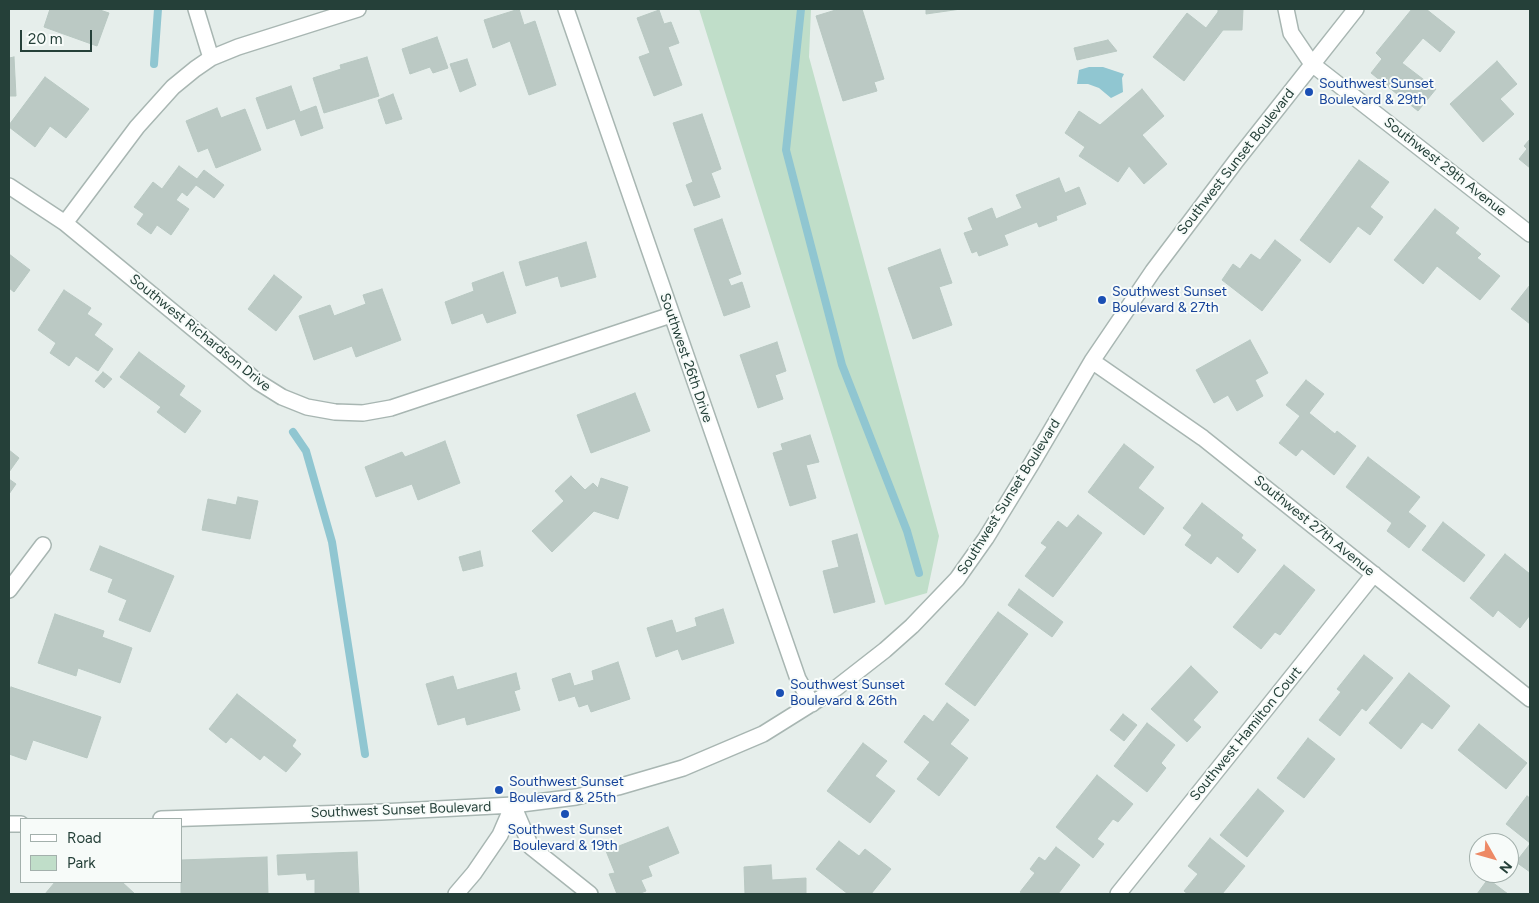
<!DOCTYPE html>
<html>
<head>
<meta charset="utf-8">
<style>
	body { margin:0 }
	#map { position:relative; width:1539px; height:903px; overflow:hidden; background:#e6eeeb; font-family:Figtree,sans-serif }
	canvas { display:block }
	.frame { position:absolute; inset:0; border:10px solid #254039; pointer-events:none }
	.legend { position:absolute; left:20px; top:818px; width:162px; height:65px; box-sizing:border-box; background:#f7fbf9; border:1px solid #a3b0ac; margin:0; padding:6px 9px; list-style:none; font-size:15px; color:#254039 }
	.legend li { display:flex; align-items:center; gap:10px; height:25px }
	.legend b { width:25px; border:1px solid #a3b0ac }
	.north { position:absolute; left:1469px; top:833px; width:50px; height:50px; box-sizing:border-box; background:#f7fbf9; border:1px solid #a3b0ac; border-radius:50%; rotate:128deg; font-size:14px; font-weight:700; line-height:20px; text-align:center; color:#254039 }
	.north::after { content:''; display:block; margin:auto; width:18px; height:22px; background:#ed8965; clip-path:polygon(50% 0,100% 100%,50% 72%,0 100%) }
	.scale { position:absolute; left:20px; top:30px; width:72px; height:22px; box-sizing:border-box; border:2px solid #254039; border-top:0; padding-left:6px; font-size:15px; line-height:18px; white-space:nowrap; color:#254039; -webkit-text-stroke:4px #f7fbf9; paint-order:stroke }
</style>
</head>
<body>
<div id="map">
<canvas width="1539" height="903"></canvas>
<div class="frame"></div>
<ul class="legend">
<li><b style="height:6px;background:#fff"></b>Road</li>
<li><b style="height:14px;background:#c0dec9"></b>Park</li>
</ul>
<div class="north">N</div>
<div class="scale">20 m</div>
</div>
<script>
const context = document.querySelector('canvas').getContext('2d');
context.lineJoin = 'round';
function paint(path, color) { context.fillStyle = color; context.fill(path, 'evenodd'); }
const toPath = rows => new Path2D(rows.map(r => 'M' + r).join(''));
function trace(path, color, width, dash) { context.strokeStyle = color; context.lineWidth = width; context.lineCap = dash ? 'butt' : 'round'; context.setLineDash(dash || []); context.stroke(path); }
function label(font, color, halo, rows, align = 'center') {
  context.font = font + ' Figtree,sans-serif'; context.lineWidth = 4; context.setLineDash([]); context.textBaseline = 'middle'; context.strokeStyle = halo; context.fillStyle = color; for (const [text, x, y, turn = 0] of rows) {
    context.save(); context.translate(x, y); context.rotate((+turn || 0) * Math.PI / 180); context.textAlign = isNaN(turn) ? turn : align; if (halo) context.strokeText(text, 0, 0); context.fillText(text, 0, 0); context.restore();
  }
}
const green = toPath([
	[699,9,811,9,809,57,939,536,927,593,885,605]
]);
const water = toPath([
	[1089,67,1103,67,1124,74,1122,78,1123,92,1111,98,1099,88,1088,84,1077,84,1079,70]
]);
const stream = toPath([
	[801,9,786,150,842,365,907,531,919,573],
	[154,64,158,9],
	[293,432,306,451,332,542,365,754]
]);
const building = toPath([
	[50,9,97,9,109,13,97,46,44,27,50,9],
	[519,9,524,25,535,21,556,85,529,95,510,41,493,48,484,20,519,9],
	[839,9,862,9,884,79,874,82,877,91,843,101,816,16,839,9],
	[926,9,961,9,926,14,926,9],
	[1218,9,1243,9,1242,30,1223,30,1184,81,1153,57,1187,13,1206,28,1218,12,1218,9],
	[1412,9,1426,9,1455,32,1440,52,1423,38,1402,63,1436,89,1418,111,1371,73,1382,59,1376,53,1412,9],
	[659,10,664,24,671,22,679,43,668,47,682,85,654,96,639,57,650,53,637,18,659,10],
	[437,37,448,68,433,73,430,67,410,74,402,49,437,37],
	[1108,40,1117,51,1077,60,1074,48,1108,40],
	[14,57,16,96,9,96,9,58,14,57],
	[367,57,379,96,324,113,313,78,341,69,340,65,367,57],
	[467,59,476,85,460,92,450,64,467,59],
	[1497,61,1517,84,1500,99,1514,114,1483,142,1450,104,1497,61],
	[45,77,89,109,66,138,50,126,35,147,9,127,9,125,45,77],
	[291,86,300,112,316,106,323,128,301,136,295,119,267,129,256,98,291,86],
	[1142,89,1164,116,1142,135,1167,164,1144,184,1129,166,1118,182,1079,156,1085,147,1065,133,1079,111,1100,125,1142,89],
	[393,94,402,119,386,124,378,100,393,94],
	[217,108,221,118,245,109,261,150,216,168,208,148,198,152,186,121,217,108],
	[702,114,721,169,711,173,720,197,694,206,686,185,693,182,673,123,702,114],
	[1530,139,1530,168,1519,159,1527,149,1524,146,1530,139],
	[1359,160,1389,182,1370,207,1383,217,1370,235,1358,226,1330,263,1300,240,1359,160],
	[179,166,197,179,204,170,224,185,214,198,196,185,187,196,182,192,176,200,189,209,171,235,157,225,151,234,137,224,144,214,134,207,153,182,162,189,179,166],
	[1059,178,1065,193,1079,187,1086,204,1056,216,1057,220,1039,227,1037,222,1004,235,1008,245,979,256,977,251,972,253,964,233,973,230,968,218,992,208,996,219,1022,208,1016,195,1059,178],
	[1435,209,1459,228,1455,233,1481,254,1477,258,1500,276,1480,300,1437,266,1423,284,1394,260,1435,209],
	[722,219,741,274,728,279,731,286,742,282,750,307,724,316,694,229,722,219],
	[1275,240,1301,260,1262,311,1222,280,1233,264,1240,269,1251,254,1260,260,1275,240],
	[586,242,596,277,561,287,558,276,526,286,519,262,586,242],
	[940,249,952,283,939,287,952,325,913,339,888,268,940,249],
	[9,254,30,270,14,292,9,288,9,254],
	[503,272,516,313,487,323,483,313,452,324,445,302,474,291,472,283,503,272],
	[274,275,302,297,276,331,248,309,274,275],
	[1530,285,1530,324,1511,309,1530,285],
	[382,289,401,340,356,357,352,346,314,360,299,316,330,305,334,316,366,304,363,295,382,289],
	[64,290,91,308,87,314,102,324,94,335,113,349,98,371,76,356,69,366,50,353,56,343,38,330,64,290],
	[1250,340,1268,373,1255,380,1263,396,1237,411,1228,395,1214,403,1196,370,1250,340],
	[777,342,786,371,775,375,783,399,758,408,740,355,777,342],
	[139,352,185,386,179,395,201,411,185,433,157,412,161,407,120,377,139,352],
	[103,372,112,379,104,388,95,381,103,372],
	[1306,380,1324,394,1309,413,1335,434,1337,431,1356,446,1334,475,1302,449,1296,456,1279,443,1300,416,1286,405,1306,380],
	[635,393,650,431,591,453,577,415,635,393],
	[810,435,819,462,806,465,816,498,790,506,773,453,783,450,781,444,810,435],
	[445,441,460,483,418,500,412,484,376,497,365,467,402,452,405,457,445,441],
	[1124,444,1154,467,1138,488,1164,508,1144,535,1088,492,1124,444],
	[9,450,19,458,9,472,9,450],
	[1368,457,1420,497,1408,512,1426,526,1409,548,1387,531,1392,523,1346,487,1368,457],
	[571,476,585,490,593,483,598,488,601,478,628,487,618,519,594,511,552,552,532,531,564,501,555,491,571,476],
	[9,479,16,484,9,494,9,479],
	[238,497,258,501,250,539,202,530,208,499,236,505,238,497],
	[1202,503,1243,535,1241,538,1256,550,1238,573,1217,556,1211,564,1185,545,1192,535,1183,528,1202,503],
	[1078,515,1102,533,1053,597,1025,576,1047,547,1041,543,1058,521,1067,528,1078,515],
	[1443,522,1485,555,1464,582,1422,550,1443,522],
	[857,534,875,602,834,613,823,571,839,567,832,541,857,534],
	[100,546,174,576,150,632,119,620,127,600,108,592,113,579,90,570,100,546],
	[480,551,483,566,463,571,459,557,480,551],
	[1505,554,1530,574,1530,615,1520,628,1498,610,1493,617,1470,598,1505,554],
	[1284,565,1315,590,1280,635,1275,632,1261,649,1233,627,1284,565],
	[1019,589,1063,622,1052,637,1008,605,1019,589],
	[723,609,734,643,682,660,678,649,656,657,647,628,672,620,676,633,697,626,695,618,723,609],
	[998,612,1028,634,975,706,945,684,998,612],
	[55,614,104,631,102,637,132,648,120,683,78,668,76,676,38,663,55,614],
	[1364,655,1393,678,1366,711,1362,708,1340,736,1319,720,1341,692,1337,689,1364,655],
	[618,662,630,699,591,712,588,704,579,707,575,696,559,701,552,679,570,673,574,686,594,680,592,671,618,662],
	[1191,666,1218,692,1193,720,1201,727,1187,742,1151,709,1191,666],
	[516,673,520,689,514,691,520,710,467,725,465,717,438,725,426,684,453,676,457,690,516,673],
	[1409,673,1450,706,1432,729,1422,722,1401,749,1369,723,1409,673],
	[11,687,101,717,87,758,33,740,26,760,9,754,9,694,11,687],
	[237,694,296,740,292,746,301,754,286,772,264,755,260,760,231,737,226,743,209,729,237,694],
	[947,703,969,720,950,744,968,758,939,796,917,779,930,762,904,742,924,715,933,722,947,703],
	[1123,714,1137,725,1124,741,1110,730,1123,714],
	[1147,723,1175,745,1161,763,1166,768,1147,792,1114,766,1147,723],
	[1479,724,1527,763,1506,789,1458,750,1479,724],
	[1308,738,1335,759,1304,798,1277,778,1308,738],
	[863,743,887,761,875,776,895,791,870,823,827,791,863,743],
	[1097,775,1133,804,1118,822,1113,819,1097,839,1104,844,1093,858,1056,827,1097,775],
	[1258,789,1284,811,1247,857,1220,835,1258,789],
	[1527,796,1530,798,1530,843,1506,824,1527,796],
	[668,827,679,853,648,866,652,876,641,880,646,891,638,894,617,894,609,874,615,873,606,851,668,827],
	[1210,838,1245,866,1222,894,1188,894,1184,891,1198,874,1188,866,1210,838],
	[839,841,859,856,865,849,891,869,871,894,848,894,816,869,839,841],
	[1530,844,1530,872,1516,862,1530,844],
	[1056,847,1080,865,1058,894,1023,894,1020,892,1035,873,1030,869,1039,857,1045,861,1056,847],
	[357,852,359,894,315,894,315,879,307,880,306,873,278,875,277,855,357,852],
	[267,857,268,894,181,894,181,860,267,857],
	[771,865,772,880,806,878,806,894,745,894,744,867,771,865],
	[1488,879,1508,894,1477,894,1488,879],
	[55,882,122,882,135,894,45,894,55,882]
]);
const minor = toPath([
	[196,9,211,58],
	[566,9,798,679,812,704],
	[1286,9,1291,33,1312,64,1530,234],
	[9,186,65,223,258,382,282,397,307,407,335,412,363,413,391,408,671,315],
	[65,223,137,127,173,87,195,69,211,58,238,47,358,9],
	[1092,361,1203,438,1530,699],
	[9,590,43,545],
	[513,805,531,847,590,894],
	[161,819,381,812,513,805,576,797,618,787,683,768,763,734,835,689,885,650,912,626,957,579,986,538,1032,463,1092,361,1153,271,1236,161,1356,9],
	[9,824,21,824],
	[456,894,474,873,500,835,513,805],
	[1118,894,1374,574]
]);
const markers = [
	[1309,92,5,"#1a4fb4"],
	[1102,300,5,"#1a4fb4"],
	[780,693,5,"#1a4fb4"],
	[499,790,5,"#1a4fb4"],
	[565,814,5,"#1a4fb4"]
];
const transitNames = [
	["Southwest Sunset",1319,84],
	["Boulevard & 29th",1319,100],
	["Southwest Sunset",1112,292],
	["Boulevard & 27th",1112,308],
	["Southwest Sunset",790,685],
	["Boulevard & 26th",790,701],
	["Southwest Sunset",509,782],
	["Boulevard & 25th",509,798],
	["Southwest Sunset",565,830,"center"],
	["Boulevard & 19th",565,846,"center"]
];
const streetNames = [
	["Southwest Sunset Boulevard",1236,162,-52],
	["Southwest 29th Avenue",1445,167,38],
	["Southwest Richardson Drive",200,333,39],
	["Southwest 26th Drive",686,358,71],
	["Southwest Sunset Boulevard",1009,497,-58],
	["Southwest 27th Avenue",1314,526,39],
	["Southwest Hamilton Court",1246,734,-51],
	["Southwest Sunset Boulevard",401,810,-2]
];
paint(green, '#c0dec9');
paint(water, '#90c6d1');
trace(stream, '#90c6d1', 8);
paint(building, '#bbc9c4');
trace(building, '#b8c8c2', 1);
trace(minor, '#a8b6b2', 18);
trace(minor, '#fff', 15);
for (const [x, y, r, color] of markers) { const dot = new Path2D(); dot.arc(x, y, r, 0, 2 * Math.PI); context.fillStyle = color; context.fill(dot); trace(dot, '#f7fbf9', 2); }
label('14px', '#164399', '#f7fbf9', transitNames, 'left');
label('14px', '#254039', '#f7fbf9', streetNames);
</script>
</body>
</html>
